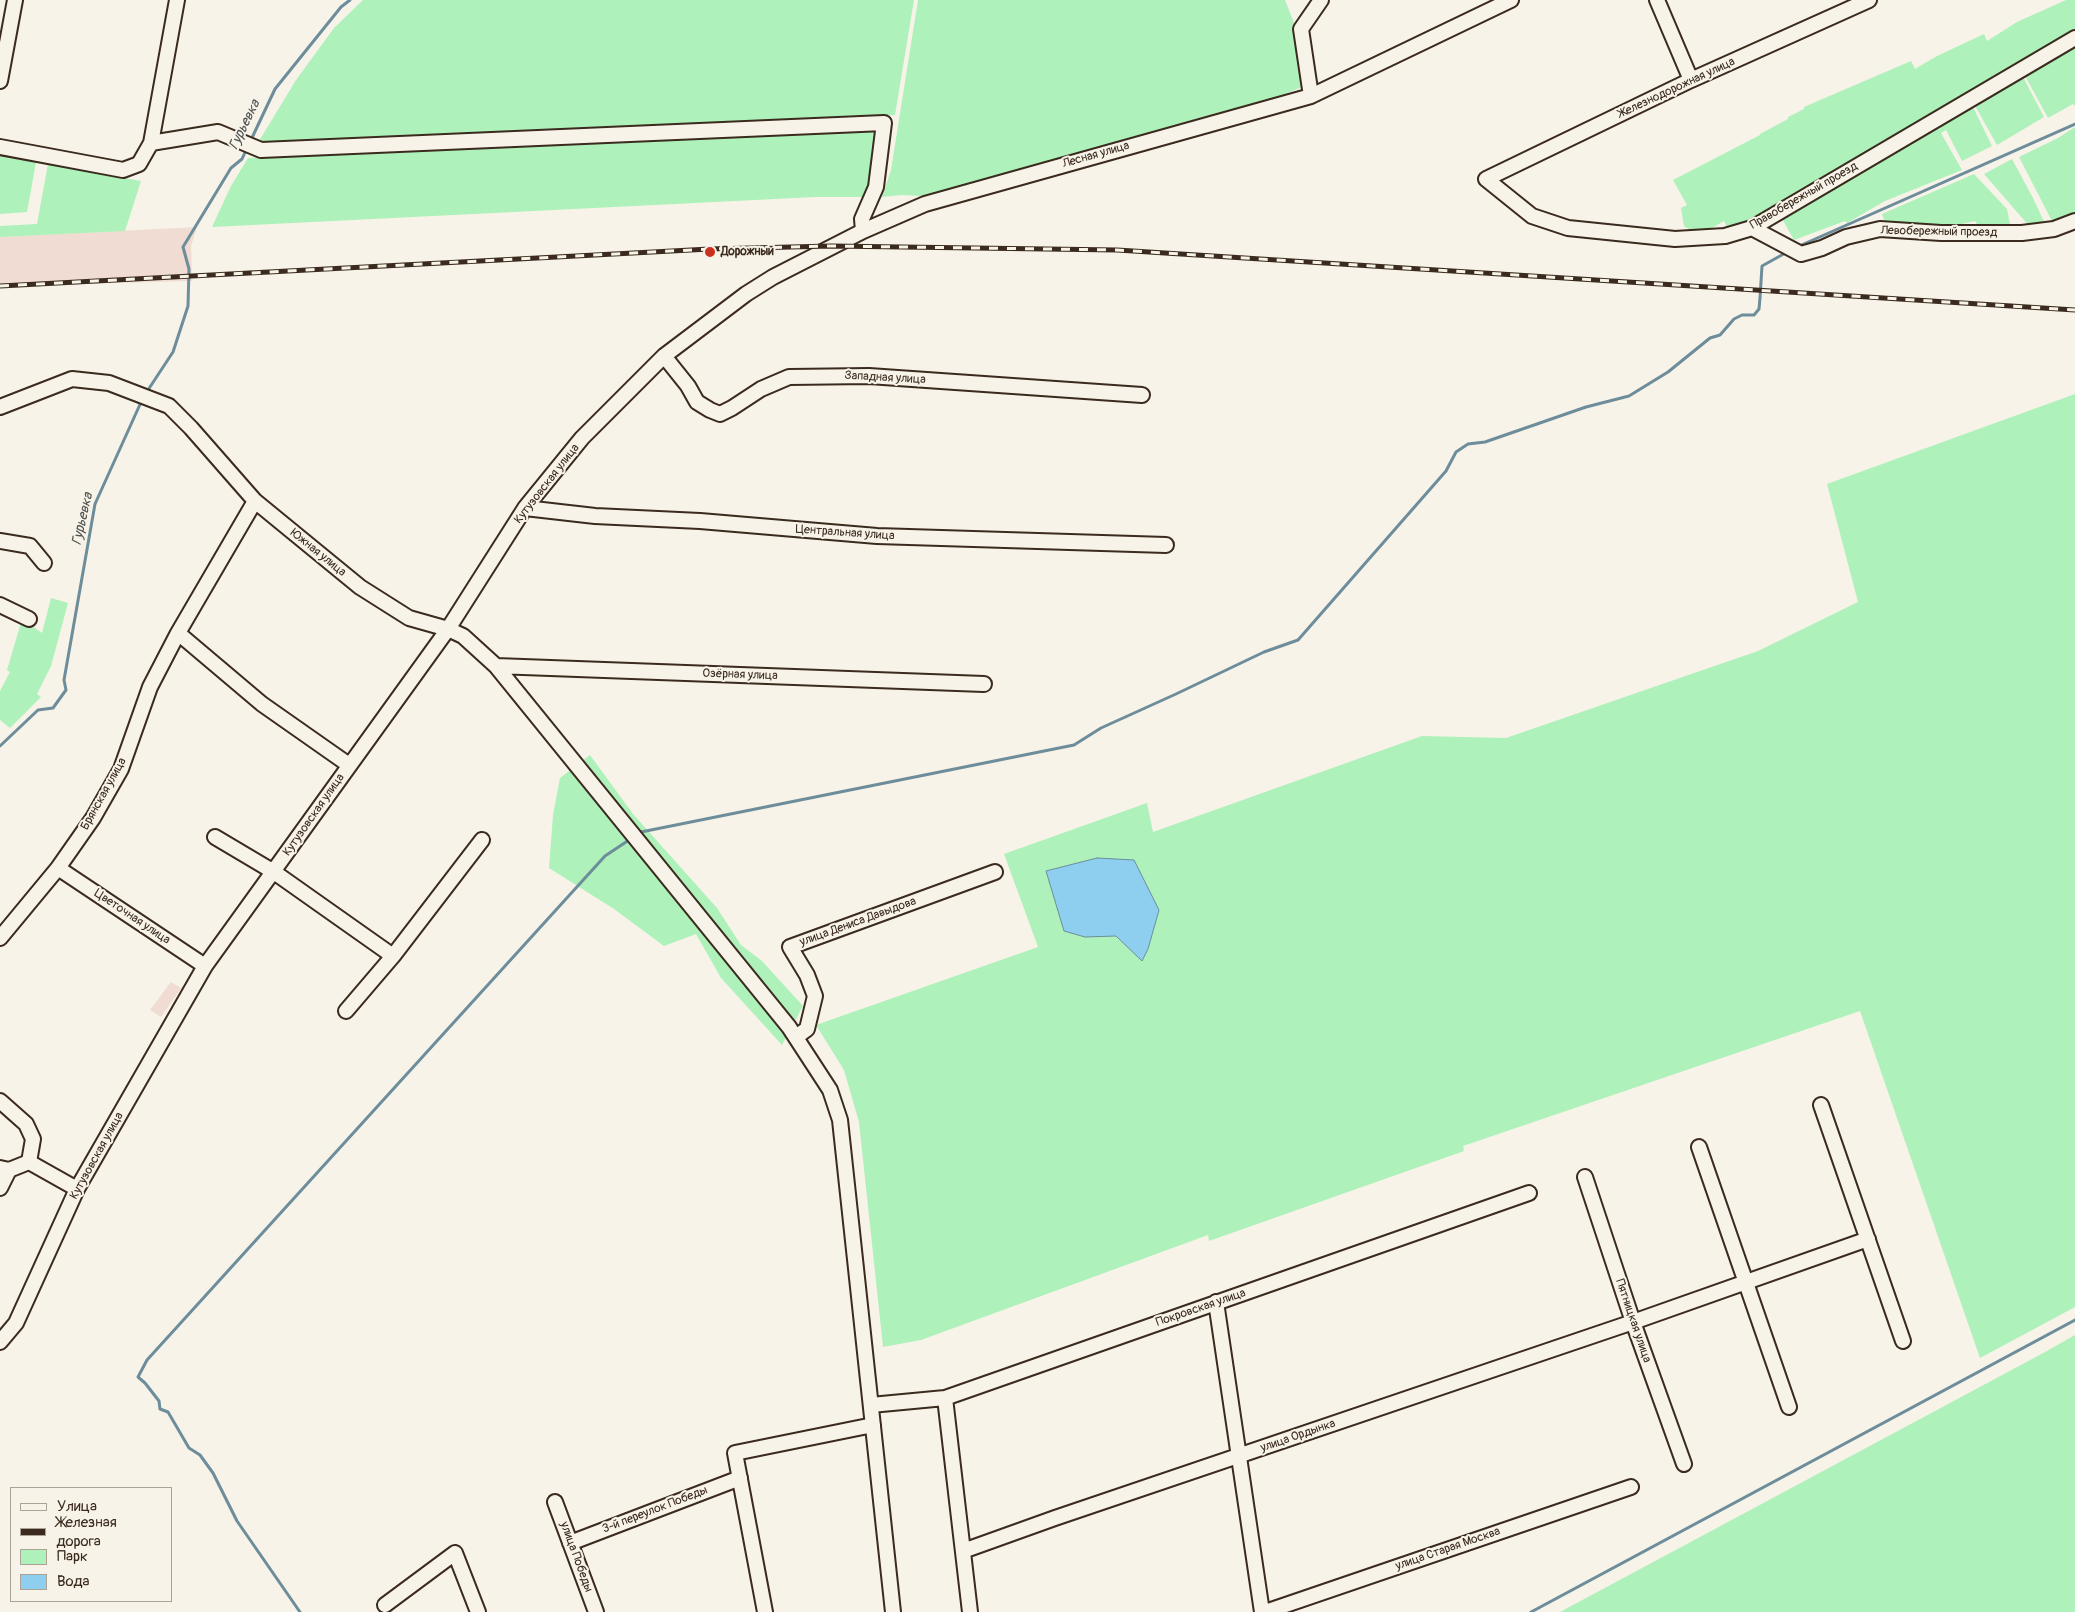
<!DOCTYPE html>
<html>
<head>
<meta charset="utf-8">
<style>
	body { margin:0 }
	#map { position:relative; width:2075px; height:1612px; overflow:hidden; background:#f7f3e8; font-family:Pangolin,sans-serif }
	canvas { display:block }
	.legend { position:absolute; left:10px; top:1487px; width:162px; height:115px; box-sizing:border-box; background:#f7f3e8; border:1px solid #aca397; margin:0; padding:6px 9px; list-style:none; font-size:15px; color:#3b2a1e }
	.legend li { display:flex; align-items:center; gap:10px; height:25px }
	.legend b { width:25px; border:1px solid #aca397 }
</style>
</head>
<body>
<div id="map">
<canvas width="2075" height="1612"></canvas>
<ul class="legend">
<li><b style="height:6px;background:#f7f3e8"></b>Улица</li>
<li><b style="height:6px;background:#3b2a1e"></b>Железная дорога</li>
<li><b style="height:14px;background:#aef1ba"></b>Парк</li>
<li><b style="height:14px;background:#8ecfef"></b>Вода</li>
</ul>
</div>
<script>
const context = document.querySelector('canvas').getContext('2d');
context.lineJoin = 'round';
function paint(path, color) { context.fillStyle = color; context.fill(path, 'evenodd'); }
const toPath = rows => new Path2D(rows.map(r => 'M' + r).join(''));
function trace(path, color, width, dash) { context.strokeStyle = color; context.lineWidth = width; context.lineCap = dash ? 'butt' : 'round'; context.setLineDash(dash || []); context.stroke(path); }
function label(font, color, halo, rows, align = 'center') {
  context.font = font + ' Pangolin,sans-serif'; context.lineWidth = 4; context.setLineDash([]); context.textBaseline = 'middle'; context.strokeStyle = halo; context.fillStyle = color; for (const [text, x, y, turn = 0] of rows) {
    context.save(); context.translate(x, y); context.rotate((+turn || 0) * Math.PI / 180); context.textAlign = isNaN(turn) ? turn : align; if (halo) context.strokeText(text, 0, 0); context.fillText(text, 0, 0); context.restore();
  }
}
const built = toPath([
	[197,227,191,246,192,281,0,286,0,237],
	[171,982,181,988,161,1017,150,1010]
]);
const green = toPath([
	[363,0,914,0,895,115,256,146,296,80,334,28],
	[918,0,1285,0,1317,81,1218,121,938,197,902,195,882,197,891,170],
	[2066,0,2075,0,2075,31,1753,220,1728,229,1724,221,1703,233,1697,234,1684,226,1681,208,1687,205,1673,180,1760,135,1760,134,1788,119,1788,117,1804,109,1804,107,1911,61,1915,69,1937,56,1984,34,1987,41,2017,22],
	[2075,43,2075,106,2073,104,2048,118,2024,74],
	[2022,75,2044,117,1997,145,1974,104],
	[1972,105,1992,146,1962,161,1946,130,1941,133,1962,170,1885,201,1847,223,1845,221,1794,240,1780,215,1936,124,1940,131,1938,124],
	[2075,127,2075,214,2053,223,2019,157,2058,138],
	[878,129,867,197,815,197,212,227,231,186,248,158],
	[0,155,36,162,27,212,0,214],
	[2012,159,2033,198,2046,226,2030,227,1984,174],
	[48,164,141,181,125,231,0,237,0,226,37,224],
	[1974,174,2007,209,2011,229,1980,229,1975,221,1940,229,1887,227,1882,214],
	[2075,394,2075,1307,1980,1358,1860,1011,1463,1146,1464,1151,1209,1241,1208,1235,921,1340,883,1347,859,1122,844,1070,816,1025,1038,947,1004,854,1147,803,1153,832,1422,736,1506,738,1758,651,1858,602,1827,484],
	[51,598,68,603,51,666,37,694,41,697,10,728,0,720,0,691,10,672,7,670,22,619,42,633],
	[590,755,633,814,717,908,741,945,762,961,803,1006,782,1045,721,978,696,934,664,946,614,909,549,868,553,815,560,778],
	[2075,1335,2075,1612,1560,1612,2047,1351]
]);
const water = toPath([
	[1097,858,1134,860,1159,910,1148,949,1142,961,1116,936,1085,937,1064,931,1046,871,1097,858]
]);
const stream = toPath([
	[250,142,275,89,341,7,350,0],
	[1797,247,2075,124],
	[146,393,173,352,188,306,189,269,183,247,231,168,242,159,247,148],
	[0,746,38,710,53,708,66,690,64,680,95,504,142,400],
	[637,834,641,832,1074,745,1101,728,1176,694,1264,652,1298,640,1446,471,1456,452,1468,444,1485,442,1586,407,1629,396,1668,372,1710,338,1720,335,1734,319,1742,315,1754,315,1759,309,1760,298,1762,266,1789,251],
	[300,1612,237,1521,213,1473,200,1455,189,1448,168,1412,160,1409,159,1401,145,1383,138,1377,147,1360,605,856,632,838],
	[1531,1612,2075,1320]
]);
const minor = toPath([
	[1657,0,1691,80],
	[1869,0,1691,80,1486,179,1532,216,1568,228,1675,239,1725,236,1752,228,2075,38],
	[0,81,15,0],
	[1311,96,1301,29,1321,0],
	[151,143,218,132,261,150,884,123,876,187,862,219,863,231],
	[0,147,123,170,139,164,151,143,177,0],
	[1752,228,1801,254,1822,248,1846,237,1880,229,1941,233,2022,233,2054,229,2075,221],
	[664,356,688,386,697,402,710,410,720,414,732,408,761,389,789,377,869,376,1142,395],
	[0,407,72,379,109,383,169,406,191,428,255,501,360,587,409,618,448,629,463,636,496,666,789,1027,830,1090,840,1120,893,1612],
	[525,508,595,516,700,521,877,536,1166,545],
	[0,541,30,546,44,563],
	[0,605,29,619],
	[178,633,262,704,349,765],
	[496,666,984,684],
	[215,837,274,872,393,956],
	[58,868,205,966],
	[0,938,58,868,93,818,121,769,150,687,178,633,255,501],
	[346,1011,393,956,482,840],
	[796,1037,807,1029,815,996,807,975,790,947,995,872],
	[0,1101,26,1124,33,1139,29,1162,9,1170,0,1168],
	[1821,1105,1903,1341],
	[1699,1147,1789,1407],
	[29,1162,77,1189],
	[1585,1177,1633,1322,1684,1464],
	[0,1188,9,1170],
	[1216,1302,1262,1612],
	[0,1342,16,1323,77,1189,205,966,448,629,525,508,582,438,664,356,746,294,773,277,863,231,925,204,1311,96,1511,0],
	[945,1398,970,1612],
	[871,1405,945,1398,1529,1193],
	[555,1502,596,1612],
	[570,1543,740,1478],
	[963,1551,1055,1518,1633,1322,1868,1239],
	[385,1605,455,1553,478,1612],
	[765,1612,735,1453,873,1425],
	[1265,1612,1631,1487]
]);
const rail = toPath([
	[0,286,710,249,831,246,1117,250,2075,310]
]);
const markers = [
	[710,252,6,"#c8321e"]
];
const streetNames = [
	["Железнодорожная улица",1677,88,-25],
	["Лесная улица",1096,155,-16],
	["Правобережный проезд",1804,196,-30],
	["Левобережный проезд",1939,232,1],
	["Западная улица",885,378,3],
	["Кутузовская улица",547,484,-52],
	["Центральная улица",845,533,4],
	["Южная улица",318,553,39],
	["Озёрная улица",740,675,2],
	["Брянская улица",104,794,-61],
	["Кутузовская улица",314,815,-55],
	["Цветочная улица",132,917,34],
	["улица Дениса Давыдова",858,922,-20],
	["Кутузовская улица",97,1156,-61],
	["Покровская улица",1201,1308,-19],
	["Пятницкая улица",1633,1321,71],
	["улица Ордынка",1298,1436,-19],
	["3-й переулок Победы",655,1510,-21],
	["улица Старая Москва",1448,1549,-19],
	["улица Победы",576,1557,70]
];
const poiNames = [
	["Дорожный",721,252]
];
const waterNames = [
	["Гурьевка",245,125,-64],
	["Гурьевка",83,519,-77]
];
paint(built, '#f0dcd2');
paint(green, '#aef1ba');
paint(water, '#8ecfef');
trace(water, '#6d8d9b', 1);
trace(stream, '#6d8d9b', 3);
trace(minor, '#3b2a1e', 18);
trace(minor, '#f7f3e8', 14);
trace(rail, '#3b2a1e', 5);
trace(rail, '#f7f3e8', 3, [9]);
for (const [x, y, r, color] of markers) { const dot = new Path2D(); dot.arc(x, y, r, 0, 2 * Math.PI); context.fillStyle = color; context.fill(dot); trace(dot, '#f7f3e8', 2); }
label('12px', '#3b2a1e', '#f7f3e8', streetNames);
label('bold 12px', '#3b2a1e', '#f7f3e8', poiNames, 'left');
label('italic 14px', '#505352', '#f7f3e8', waterNames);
</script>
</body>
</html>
